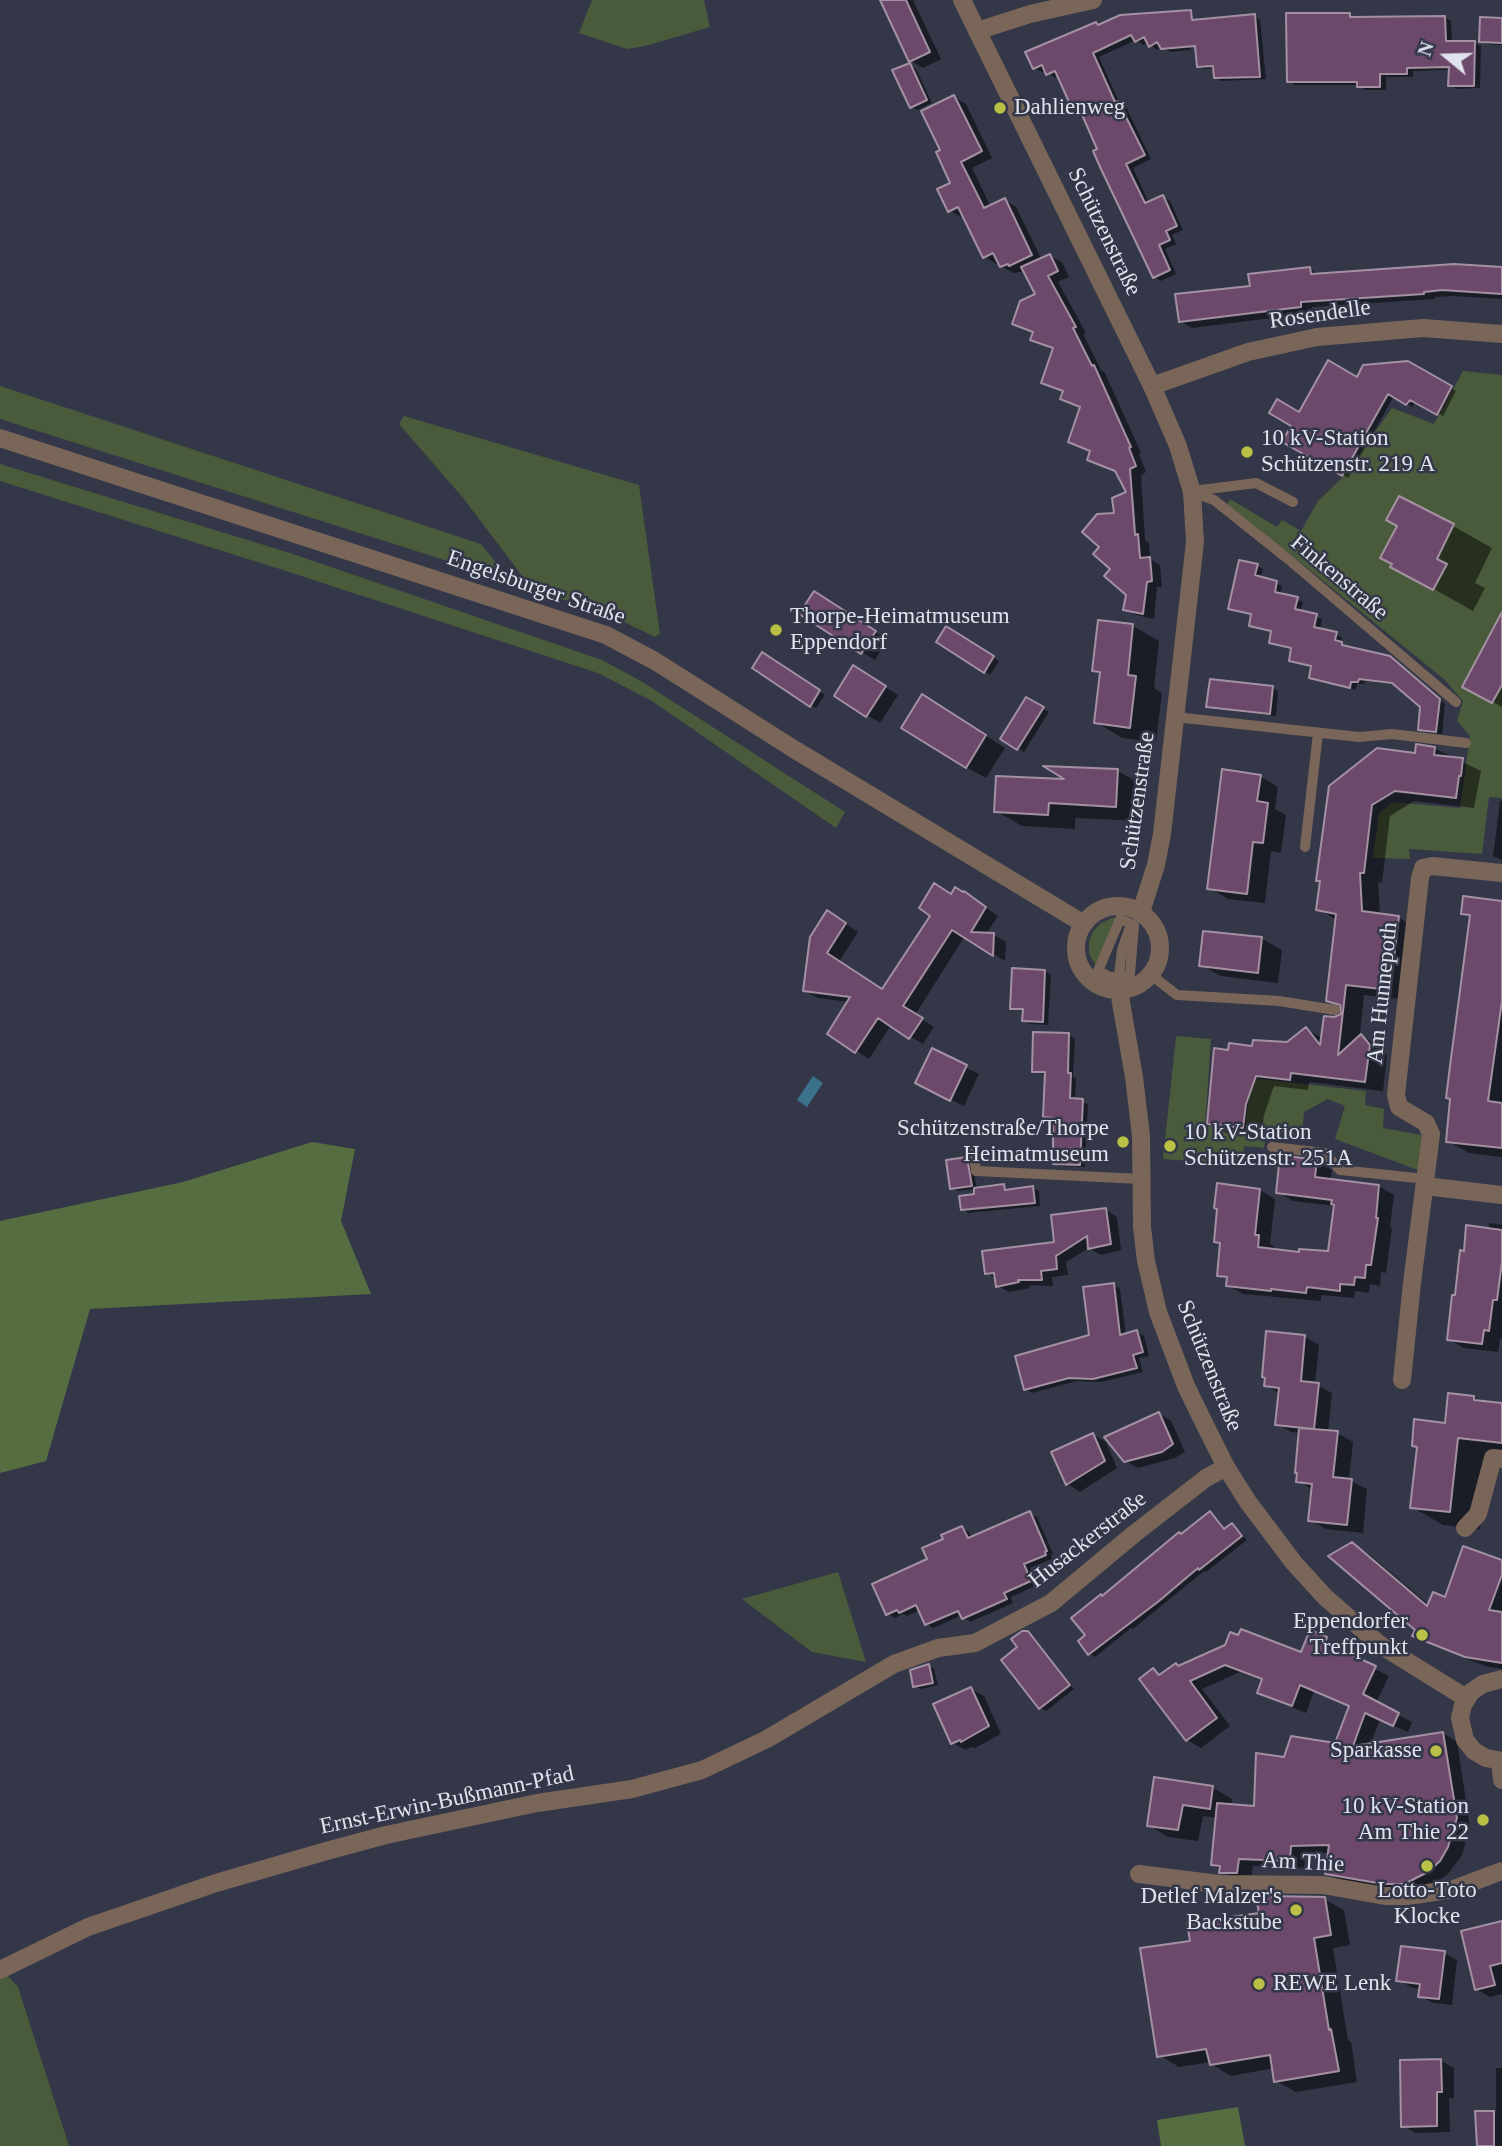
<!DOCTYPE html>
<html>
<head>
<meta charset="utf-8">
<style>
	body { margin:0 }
	#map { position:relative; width:1502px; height:2146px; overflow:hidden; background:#333748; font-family:"Times New Roman",serif }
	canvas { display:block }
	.north { position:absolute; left:1411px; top:21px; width:70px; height:70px; -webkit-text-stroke:5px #333748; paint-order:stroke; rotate:289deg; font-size:19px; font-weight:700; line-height:28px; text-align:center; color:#e0e3ee }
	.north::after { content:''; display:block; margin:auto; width:24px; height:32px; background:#e0e3ee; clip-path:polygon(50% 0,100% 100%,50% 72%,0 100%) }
</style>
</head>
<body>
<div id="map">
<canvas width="1502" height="2146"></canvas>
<div class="north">N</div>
</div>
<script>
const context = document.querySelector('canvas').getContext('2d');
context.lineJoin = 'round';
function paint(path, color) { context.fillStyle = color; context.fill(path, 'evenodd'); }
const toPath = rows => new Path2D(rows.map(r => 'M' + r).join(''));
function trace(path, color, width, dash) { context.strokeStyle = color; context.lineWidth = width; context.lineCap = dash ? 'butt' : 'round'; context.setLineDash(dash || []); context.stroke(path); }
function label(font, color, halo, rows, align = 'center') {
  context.font = font + ' "Times New Roman",serif'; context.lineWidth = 5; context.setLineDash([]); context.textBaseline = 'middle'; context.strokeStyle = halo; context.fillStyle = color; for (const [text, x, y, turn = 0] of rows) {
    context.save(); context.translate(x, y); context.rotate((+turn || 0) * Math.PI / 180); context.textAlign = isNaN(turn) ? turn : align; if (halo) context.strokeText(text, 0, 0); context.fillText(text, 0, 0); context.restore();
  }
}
const green = toPath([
	[592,0,704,0,710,27,645,46,627,49,579,33],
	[1463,371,1502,375,1502,798,1489,797,1482,854,1409,849,1410,859,1373,858,1379,813,1393,802,1460,808,1470,736,1457,721,1463,701,1445,680,1290,554,1225,508,1230,499,1277,527,1282,520,1301,531,1318,501,1342,478,1392,408,1434,424],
	[0,386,481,544,501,569,498,577,0,419],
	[404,416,639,485,660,634,655,637,612,616,526,587,526,581,464,499,399,424],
	[0,464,293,554,602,660,641,681,845,812,836,828,652,701,598,673,286,571,0,481],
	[1112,918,1120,919,1098,971,1089,953,1089,941,1093,931,1101,923],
	[1176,1036,1211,1039,1205,1126,1245,1131,1251,1078,1366,1091,1365,1105,1384,1109,1383,1128,1422,1135,1418,1170,1335,1139,1345,1106,1328,1099,1304,1112,1302,1136,1266,1133,1264,1148,1244,1146,1242,1165,1163,1159],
	[838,1572,866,1662,812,1652,742,1599],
	[7,1975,18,1987,69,2146,0,2146,0,1976]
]);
const forest = toPath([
	[312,1142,355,1149,341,1221,371,1294,90,1309,46,1461,0,1473,0,1221,183,1182],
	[1238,2107,1245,2146,1161,2146,1157,2120]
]);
const water = toPath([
	[813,1076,823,1083,807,1107,797,1100]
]);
const shadow = toPath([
	[882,0,913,0,941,59,923,68,911,61],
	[1349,15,1356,19,1445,17,1451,21,1452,43,1474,43,1481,46,1480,88,1456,89,1450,85,1450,70,1413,71,1413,77,1386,77,1386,90,1365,90,1359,85,1295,85,1289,81],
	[1254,16,1260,20,1266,79,1221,81,1215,77,1215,68,1204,69,1198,66],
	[1183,17,1191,50,1170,52,1162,47,1157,50,1148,42,1144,45,1136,40,1099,57,1120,104,1126,107,1151,159,1133,168,1149,203,1163,197,1170,201,1183,230,1172,235,1176,244,1165,249,1176,274,1161,281,1154,277,1099,150,1083,116,1075,112,1059,76,1055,78,1046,70,1042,72,1034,68,1096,24,1100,26],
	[1502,20,1502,45,1486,44,1480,41],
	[910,65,916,69,932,103,917,110,912,107],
	[954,97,966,104,992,158,972,168,991,207,1005,200,1016,207,1042,260,1050,256,1062,262,1069,277,1058,282,1086,333,1083,334,1101,370,1105,373,1141,453,1139,454,1146,472,1141,475,1145,540,1149,543,1150,559,1160,565,1162,587,1157,587,1154,619,1136,615,1125,609,1127,594,1101,547,1128,493,1118,472,1089,459,1091,452,1070,442,1082,408,1062,399,1064,392,1043,382,1053,349,1033,339,1035,333,1014,323,1037,294,1025,271,1013,273,1001,266,1000,262,996,264,985,257,964,215,961,217,949,210,953,183,942,151],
	[1131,500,1134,500,1137,543,1133,544],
	[1502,268,1502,299,1454,296,1435,297,1435,299,1312,307,1312,313,1192,328,1180,321,1252,287,1310,269,1319,275],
	[1407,363,1456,391,1443,416,1416,401,1412,407,1394,396,1348,478,1284,441,1300,414,1357,379],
	[1453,526,1492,548,1475,583,1485,588,1473,611,1393,566],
	[1257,565,1263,569,1260,578,1282,586,1280,595,1303,602,1300,612,1322,619,1320,630,1342,637,1341,643,1348,647,1396,661,1445,704,1442,734,1425,732,1420,729,1422,706,1397,685,1365,681,1364,684,1357,684,1356,690,1316,680,1311,677,1313,667,1291,660,1293,649,1271,642,1273,632,1256,628,1251,625,1253,615,1230,608],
	[828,601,887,640,875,660,862,652],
	[1502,616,1502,707,1465,686],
	[1133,626,1159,641,1154,688,1162,693,1156,742,1122,738,1096,722,1102,675,1094,670],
	[947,628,999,661,990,675,939,641],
	[762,655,825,695,816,708,810,705],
	[867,675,898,695,880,723,867,715],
	[1273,688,1278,691,1276,716,1214,709,1208,706],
	[1027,699,1049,712,1024,752,1002,739],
	[943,708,1005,748,986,778,966,767],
	[1434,748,1481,771,1474,808,1414,801,1390,816,1382,883,1378,882,1380,915,1398,917,1416,928,1408,1000,1364,995,1360,1035,1379,1046,1387,1056,1383,1091,1309,1082,1308,1090,1274,1086,1264,1115,1261,1138,1228,1134,1209,1123,1229,1052,1288,1044,1306,1029,1323,1039,1344,1012,1343,1009,1328,1000,1337,920,1318,909,1322,882,1318,880,1331,787],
	[1118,771,1144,786,1143,821,1075,818,1075,829,1022,826,996,811,1071,782],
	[1260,776,1278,787,1275,809,1286,815,1281,853,1271,851,1265,903,1228,899,1209,888],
	[1500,801,1502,801,1502,860,1493,856],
	[965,893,998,916,986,934,993,934,1006,942,1005,961,965,936,915,1015,934,1027,923,1044,891,1025,869,1059,829,1034,849,1002,818,998,805,991,840,920,858,932,839,962,883,991,952,896],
	[1502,903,1502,1157,1469,1153,1448,1141,1471,918,1463,913],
	[1205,933,1262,939,1282,950,1278,983,1221,976,1201,965],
	[1045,971,1051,975,1048,1025,1030,1024,1024,1020,1024,1011,1012,1008],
	[1069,1035,1075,1039,1073,1077,1076,1078,1075,1100,1088,1104,1085,1167,1061,1166,1055,1163,1055,1120,1045,1116,1047,1075,1034,1071],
	[932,1051,979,1074,964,1106,930,1090],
	[966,1159,972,1163,977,1189,1004,1186,1010,1191,1033,1188,1039,1191,1040,1206,968,1213,963,1209,976,1195,975,1189,958,1191,952,1188],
	[1317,1161,1332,1170,1330,1181,1379,1186,1394,1195,1390,1227,1392,1228,1386,1273,1381,1272,1380,1286,1370,1284,1369,1293,1355,1291,1354,1298,1321,1295,1321,1301,1243,1294,1228,1285,1228,1280,1219,1275,1222,1244,1216,1241,1260,1190,1275,1199,1270,1244,1274,1246,1273,1251,1300,1254,1330,1253,1336,1206,1293,1201,1278,1192],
	[1106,1210,1117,1217,1121,1250,1101,1255,1089,1248,1066,1262,1068,1275,1052,1277,1053,1286,1029,1285,1030,1288,1009,1292,998,1286,997,1279,986,1273,1056,1243],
	[1489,1223,1502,1225,1502,1339,1500,1338,1498,1352,1464,1348,1448,1339,1465,1253,1489,1230],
	[1113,1284,1120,1289,1126,1335,1137,1332,1144,1336,1149,1356,1139,1358,1143,1372,1101,1382,1077,1381,1032,1393,1025,1389,1091,1336],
	[1305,1337,1319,1345,1315,1384,1332,1393,1328,1432,1337,1433,1353,1442,1349,1480,1367,1489,1363,1533,1326,1529,1310,1520,1313,1490,1298,1481,1300,1433,1291,1432,1277,1424,1280,1394,1266,1385],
	[1474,1397,1482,1402,1502,1404,1502,1456,1489,1455,1480,1529,1443,1525,1412,1507,1446,1425],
	[1159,1414,1171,1421,1185,1452,1175,1458,1138,1468,1125,1461],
	[1093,1435,1106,1442,1117,1468,1080,1492,1068,1484,1053,1453],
	[1029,1513,1037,1517,1053,1554,1051,1555,1052,1559,1030,1568,1037,1585,1011,1597,1013,1603,970,1622,962,1615,933,1628,926,1624,920,1610,907,1616,903,1614,895,1618,888,1614,945,1540,962,1528,969,1532,972,1538],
	[1210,1513,1216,1517,1226,1530,1232,1525,1247,1540,1206,1572,1204,1571,1133,1629,1131,1628,1095,1657,1089,1653,1088,1636,1182,1536],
	[1352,1544,1370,1555,1429,1605,1446,1599,1502,1562,1502,1669,1485,1666,1432,1645,1415,1635,1418,1629],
	[1027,1633,1034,1637,1074,1689,1046,1711,1041,1708,1020,1647],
	[1311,1633,1341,1647,1339,1651,1389,1676,1376,1703,1412,1722,1408,1732,1380,1720,1370,1745,1443,1733,1457,1742,1470,1827,1462,1855,1448,1874,1433,1885,1399,1891,1341,1881,1327,1873,1330,1853,1305,1853,1304,1868,1253,1866,1251,1880,1235,1880,1212,1864,1217,1818,1203,1816,1198,1841,1168,1837,1149,1825,1212,1787,1232,1799,1231,1806,1255,1808,1285,1759,1336,1745,1351,1707,1314,1691,1306,1713,1273,1700,1259,1692,1263,1681,1240,1672,1202,1689,1230,1726,1201,1748,1187,1740,1154,1670,1162,1675,1176,1665,1180,1667,1302,1655],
	[928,1665,934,1669,938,1685,921,1689,915,1686],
	[971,1689,984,1696,1001,1734,975,1748,972,1747,965,1750,952,1742],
	[1324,1899,1344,1910,1350,1945,1333,1948,1348,2040,1351,2042,1357,2082,1296,2092,1276,2081,1274,2068,1231,2076,1211,2064,1211,2062,1179,2067,1159,2055,1192,1942],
	[1502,1923,1502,1994,1490,1997,1476,1989],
	[1444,1953,1457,1960,1452,2005,1433,2003,1420,1996,1421,1989,1411,1987,1398,1980],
	[1441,2061,1454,2068,1454,2098,1449,2098,1450,2132,1416,2133,1403,2126],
	[1496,2068,1502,2068,1502,2146,1479,2146,1477,2113,1496,2113]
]);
const building = toPath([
	[880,0,906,0,930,52,909,62,880,0],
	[1191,10,1192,20,1255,14,1260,77,1214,78,1213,66,1197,67,1195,46,1161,49,1157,42,1149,47,1144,37,1135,42,1131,35,1093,53,1115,102,1118,101,1145,155,1126,164,1145,203,1163,195,1177,226,1166,231,1170,240,1159,245,1170,270,1153,278,1101,169,1093,151,1097,149,1080,110,1074,113,1055,71,1046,75,1042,65,1033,69,1025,52,1082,28,1096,22,1098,25,1120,15,1191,10],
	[1286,13,1350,13,1350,17,1445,16,1446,41,1475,41,1474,86,1448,86,1449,67,1407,68,1407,74,1380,74,1380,87,1357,87,1357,82,1287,82,1286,13],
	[1480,17,1502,18,1502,43,1479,42,1480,17],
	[910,63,927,100,910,108,892,70,910,63],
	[954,95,982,151,961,162,984,208,1005,198,1032,255,1009,266,1008,264,1000,267,993,253,983,258,958,207,948,212,937,189,950,183,936,152,940,150,921,111,954,95],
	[1050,254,1058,271,1048,276,1076,327,1073,328,1092,366,1094,365,1131,447,1129,448,1136,466,1130,469,1135,535,1138,534,1140,558,1150,557,1152,581,1147,582,1143,614,1123,610,1126,595,1104,576,1110,569,1093,554,1099,547,1082,532,1097,514,1114,513,1112,498,1126,492,1115,471,1087,460,1090,451,1068,442,1080,407,1060,399,1063,391,1041,383,1053,348,1030,340,1033,332,1012,324,1020,301,1035,294,1021,267,1050,254],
	[1454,264,1502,267,1502,294,1442,290,1424,292,1424,294,1301,302,1301,307,1179,322,1175,294,1250,286,1248,274,1310,267,1311,274,1454,264],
	[1328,360,1357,377,1363,365,1408,361,1452,386,1437,415,1410,400,1406,405,1388,394,1342,476,1282,442,1291,426,1269,413,1277,399,1299,412,1328,360],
	[1399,496,1454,524,1437,559,1447,564,1433,590,1390,567,1392,564,1380,558,1397,526,1386,520,1399,496],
	[1239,560,1258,564,1255,575,1277,581,1275,592,1298,597,1295,609,1317,614,1314,627,1337,632,1335,640,1342,642,1342,645,1390,656,1440,699,1436,732,1418,730,1420,707,1392,683,1359,679,1358,682,1351,682,1350,688,1309,678,1311,666,1289,661,1291,648,1269,643,1271,631,1249,626,1251,614,1228,609,1239,560],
	[814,591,876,631,861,654,799,614,814,591],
	[1502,612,1502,685,1492,703,1462,687,1502,612],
	[1098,620,1133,624,1128,675,1136,676,1130,728,1094,723,1100,672,1092,671,1098,620],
	[946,626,994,656,984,673,936,642,946,626],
	[762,652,820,690,810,707,752,668,762,652],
	[853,665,886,686,866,717,834,696,853,665],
	[1210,679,1273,686,1270,714,1206,707,1210,679],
	[922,694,986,735,966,768,901,728,922,694],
	[1026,697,1044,707,1017,750,1000,739,1026,697],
	[1416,744,1435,747,1434,755,1463,758,1461,776,1459,776,1456,798,1395,791,1372,805,1364,873,1360,873,1362,911,1399,916,1390,990,1346,985,1338,1055,1361,1034,1370,1045,1365,1082,1291,1073,1290,1080,1256,1076,1246,1104,1243,1128,1207,1124,1214,1048,1228,1050,1229,1043,1252,1046,1253,1040,1287,1042,1306,1027,1320,1045,1324,1016,1334,1017,1341,1014,1340,1005,1326,1001,1336,914,1316,910,1320,881,1316,881,1329,786,1377,748,1415,753,1416,744],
	[1043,766,1118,769,1116,807,1049,803,1048,815,994,812,996,776,1064,779,1043,766],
	[1222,769,1261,775,1257,801,1268,803,1263,843,1253,842,1247,894,1207,889,1222,769],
	[934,883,951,894,955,887,963,892,964,891,986,907,971,932,994,933,993,956,952,930,903,1006,923,1018,909,1039,878,1018,855,1053,827,1034,850,997,803,991,810,937,827,910,846,923,827,953,882,989,930,916,919,908,934,883],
	[1463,896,1502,901,1502,1001,1488,1101,1502,1103,1502,1148,1446,1142,1450,1099,1446,1098,1450,1066,1470,915,1461,914,1463,896],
	[1203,931,1262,937,1258,973,1199,966,1203,931],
	[1012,968,1045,970,1043,1022,1022,1021,1023,1009,1010,1009,1012,968],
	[1033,1032,1069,1033,1068,1073,1071,1073,1070,1098,1083,1099,1080,1165,1053,1164,1053,1118,1043,1117,1045,1072,1032,1072,1033,1032],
	[932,1048,967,1065,950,1101,915,1083,932,1048],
	[1280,1155,1317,1160,1315,1177,1379,1185,1376,1218,1378,1218,1371,1265,1366,1265,1365,1278,1355,1277,1354,1285,1340,1284,1340,1291,1307,1287,1306,1293,1271,1289,1271,1291,1226,1286,1227,1277,1217,1276,1220,1243,1214,1242,1217,1209,1214,1208,1217,1183,1260,1189,1255,1235,1259,1235,1258,1247,1299,1252,1299,1249,1328,1251,1334,1205,1331,1204,1332,1200,1276,1193,1280,1155],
	[967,1157,972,1186,950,1189,946,1160,967,1157],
	[1004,1184,1005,1190,1033,1186,1035,1203,961,1210,959,1196,974,1194,974,1188,1004,1184],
	[1106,1208,1111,1244,1088,1249,1087,1236,1056,1256,1057,1269,1041,1271,1042,1280,1018,1280,1019,1282,996,1287,994,1273,985,1274,982,1251,1054,1242,1051,1215,1106,1208],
	[1466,1225,1502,1230,1502,1262,1497,1300,1493,1300,1489,1331,1484,1330,1482,1344,1447,1340,1452,1295,1455,1295,1460,1250,1464,1251,1466,1225],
	[1114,1283,1120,1335,1137,1330,1143,1352,1133,1355,1137,1368,1093,1379,1069,1378,1024,1390,1015,1356,1089,1335,1083,1287,1114,1283],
	[1266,1331,1305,1335,1301,1381,1319,1383,1314,1429,1275,1425,1279,1388,1264,1386,1265,1378,1262,1377,1266,1331],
	[1448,1393,1474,1396,1474,1400,1502,1403,1502,1443,1458,1438,1450,1512,1410,1508,1417,1447,1412,1446,1414,1419,1445,1423,1448,1393],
	[1159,1412,1173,1444,1162,1452,1124,1462,1104,1437,1159,1412],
	[1299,1428,1338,1431,1333,1477,1352,1479,1347,1525,1308,1521,1312,1484,1296,1482,1297,1473,1295,1473,1299,1428],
	[1093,1433,1105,1461,1066,1485,1051,1452,1093,1433],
	[1030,1511,1047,1551,1045,1552,1046,1555,1024,1564,1031,1581,1004,1593,1007,1599,962,1619,958,1611,925,1625,916,1605,899,1613,897,1610,886,1615,872,1584,927,1559,922,1548,943,1539,941,1535,962,1526,968,1538,1030,1511],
	[1210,1511,1224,1529,1232,1523,1242,1536,1199,1570,1198,1568,1159,1601,1088,1655,1078,1641,1085,1635,1071,1618,1101,1594,1102,1596,1179,1532,1181,1534,1210,1511],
	[1352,1542,1427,1606,1433,1592,1445,1597,1463,1546,1502,1560,1502,1575,1489,1610,1502,1612,1502,1663,1465,1657,1412,1636,1415,1630,1328,1556,1352,1542],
	[1241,1629,1301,1652,1310,1630,1327,1637,1325,1643,1376,1666,1363,1694,1399,1713,1393,1726,1365,1713,1353,1746,1443,1732,1457,1818,1448,1847,1440,1861,1428,1872,1404,1884,1383,1884,1325,1874,1329,1845,1291,1846,1290,1861,1239,1859,1237,1873,1219,1873,1220,1866,1211,1865,1217,1803,1254,1806,1256,1753,1284,1757,1291,1736,1335,1743,1349,1706,1300,1685,1292,1706,1257,1693,1262,1679,1225,1665,1190,1681,1217,1718,1186,1741,1139,1679,1153,1668,1159,1675,1176,1663,1178,1666,1225,1645,1230,1632,1238,1635,1241,1629],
	[1022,1631,1028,1631,1070,1685,1039,1709,1001,1660,1017,1647,1011,1639,1022,1631],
	[929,1664,933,1683,913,1687,910,1670,929,1664],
	[971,1687,989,1726,961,1742,960,1740,951,1744,933,1704,971,1687],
	[1154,1777,1213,1786,1210,1809,1183,1805,1178,1830,1147,1826,1154,1777],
	[1268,1896,1325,1897,1331,1935,1314,1938,1329,2030,1331,2029,1339,2071,1274,2082,1270,2055,1210,2065,1206,2049,1157,2057,1140,1948,1190,1941,1187,1923,1259,1913,1256,1897,1268,1896],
	[1502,1921,1502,1963,1490,1966,1495,1985,1475,1990,1461,1931,1502,1921],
	[1401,1946,1445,1951,1439,1999,1418,1997,1420,1984,1396,1981,1401,1946],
	[1441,2059,1442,2092,1437,2092,1437,2126,1401,2127,1400,2060,1441,2059],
	[1475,2111,1494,2111,1494,2146,1477,2146,1475,2111]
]);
const service = toPath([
	[1193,491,1256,483,1293,502],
	[1192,492,1214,500,1288,559,1456,702],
	[1175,717,1359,737,1392,734,1466,743],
	[1305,847,1318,733],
	[1120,919,1134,925,1130,974,1122,977,1110,977,1098,971,1120,919],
	[1151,975,1177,995,1279,1001,1335,1010],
	[1118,983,1122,950,1130,927],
	[1272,1147,1325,1153,1340,1170,1426,1179],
	[973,1150,976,1171,1141,1179]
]);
const minor = toPath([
	[977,31,1030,14,1093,0],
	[1152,386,1248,352,1317,337,1423,328,1502,334],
	[1425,1186,1502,1195],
	[1402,1380,1412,1283,1431,1134,1426,1123,1399,1107,1396,1095,1420,878,1423,868,1432,866,1502,873],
	[1465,1528,1478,1514,1493,1458,1502,1459],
	[1139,1874,1219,1884,1323,1885,1385,1896,1408,1896,1454,1889,1502,1871],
	[0,1970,88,1927,216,1883,330,1850,386,1835,537,1803,632,1789,702,1770,767,1739,894,1664,938,1648,975,1643,1051,1603,1134,1534,1206,1478,1226,1467]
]);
const tertiary = toPath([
	[962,0,1152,386,1178,446,1192,492,1195,542,1162,834,1156,865,1141,912],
	[0,438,606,635,655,661,797,751,1084,924],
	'1076 948a42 42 0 1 1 84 0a42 42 0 1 1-84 0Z',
	[1119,991,1134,1077,1141,1136,1142,1227,1146,1261,1158,1312,1186,1386,1202,1419,1226,1467,1248,1502,1294,1563,1325,1597,1379,1644,1466,1698],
	[1502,1679,1483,1684,1471,1692,1463,1705,1460,1718,1465,1740,1474,1751,1486,1758,1502,1761],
	[1500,1761,1502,1780]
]);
const markers = [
	[1000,108,7,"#bac045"],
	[1247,452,7,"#bac045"],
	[776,630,7,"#bac045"],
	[1123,1142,7,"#bac045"],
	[1170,1146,7,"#bac045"],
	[1422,1635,7,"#bac045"],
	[1436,1751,7,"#bac045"],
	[1483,1820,7,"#bac045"],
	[1427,1866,7,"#bac045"],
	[1296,1910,7,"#bac045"],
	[1259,1984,7,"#bac045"]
];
const poiNames = [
	["Dahlienweg",1014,108],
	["10 kV-Station",1261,439],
	["Schützenstr. 219 A",1261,465],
	["Thorpe-Heimatmuseum",790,617],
	["Eppendorf",790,643],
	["Schützenstraße/Thorpe",1109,1129,"right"],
	["Heimatmuseum",1109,1155,"right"],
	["10 kV-Station",1184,1133],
	["Schützenstr. 251A",1184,1159],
	["Eppendorfer",1408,1622,"right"],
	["Treffpunkt",1408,1648,"right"],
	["Sparkasse",1422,1751,"right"],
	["10 kV-Station",1469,1807,"right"],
	["Am Thie 22",1469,1833,"right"],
	["Lotto-Toto",1427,1891,"center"],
	["Klocke",1427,1917,"center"],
	["Detlef Malzer's",1282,1897,"right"],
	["Backstube",1282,1923,"right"],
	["REWE Lenk",1273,1984]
];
const streetNames = [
	["Schützenstraße",1104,232,64],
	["Rosendelle",1320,315,-8],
	["Finkenstraße",1339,578,40],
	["Engelsburger Straße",536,588,19],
	["Schützenstraße",1138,801,-82],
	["Am Hunnepoth",1383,993,-84],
	["Schützenstraße",1209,1366,68],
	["Husackerstraße",1088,1540,-38],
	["Ernst-Erwin-Bußmann-Pfad",447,1801,-12],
	["Am Thie",1303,1863,3]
];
paint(green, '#4a5b3b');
paint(forest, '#566d42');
paint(water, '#3c718b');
paint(shadow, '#0007');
paint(building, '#6c496b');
trace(building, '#a391a2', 2);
trace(service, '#796659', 10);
trace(minor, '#796659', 18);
trace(tertiary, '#796659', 18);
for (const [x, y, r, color] of markers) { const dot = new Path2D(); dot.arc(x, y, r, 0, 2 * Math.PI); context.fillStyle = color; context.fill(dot); trace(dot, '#333748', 2.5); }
label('23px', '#e0e3ee', '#333748', poiNames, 'left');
label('23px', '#e0e3ee', '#333748', streetNames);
</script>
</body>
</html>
